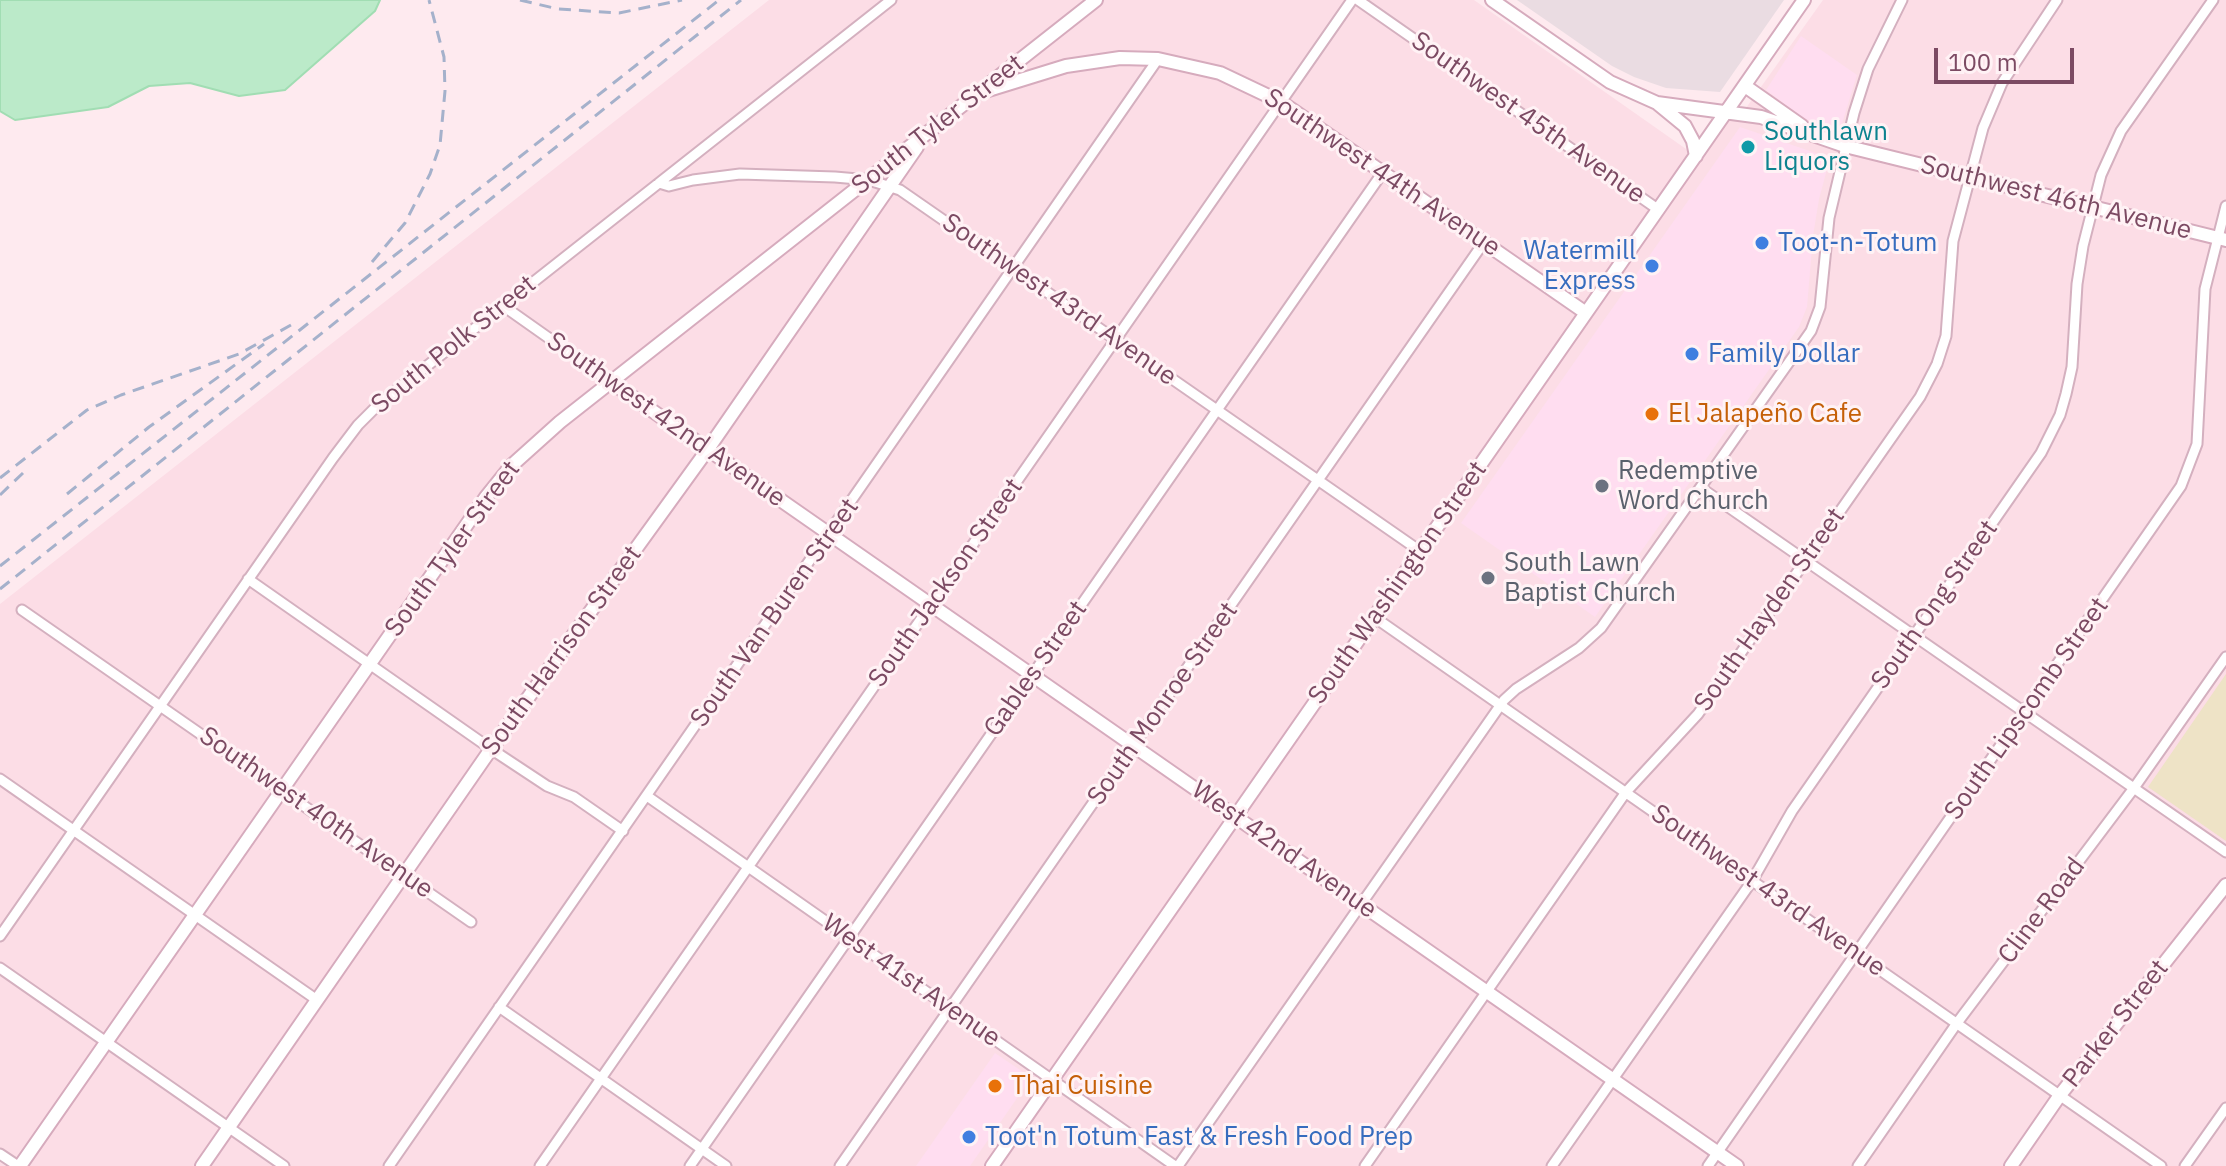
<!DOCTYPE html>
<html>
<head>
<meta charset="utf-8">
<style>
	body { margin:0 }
	#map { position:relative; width:2226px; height:1166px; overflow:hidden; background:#feeaef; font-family:"IBM Plex Sans",sans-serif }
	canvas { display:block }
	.scale { position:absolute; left:1934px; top:48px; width:140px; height:36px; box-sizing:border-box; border:4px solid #7c4a63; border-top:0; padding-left:10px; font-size:24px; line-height:28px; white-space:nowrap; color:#7c4a63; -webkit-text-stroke:6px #fff2f5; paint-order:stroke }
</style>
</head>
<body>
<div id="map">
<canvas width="2226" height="1166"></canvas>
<div class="scale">100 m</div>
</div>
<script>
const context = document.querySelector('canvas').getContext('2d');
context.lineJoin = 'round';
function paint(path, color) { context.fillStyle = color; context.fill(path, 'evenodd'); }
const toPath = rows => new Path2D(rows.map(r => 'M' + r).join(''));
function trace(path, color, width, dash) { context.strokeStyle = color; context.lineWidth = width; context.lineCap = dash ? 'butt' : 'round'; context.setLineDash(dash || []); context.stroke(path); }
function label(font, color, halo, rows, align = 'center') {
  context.font = font + ' "IBM Plex Sans",sans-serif'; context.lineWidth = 6; context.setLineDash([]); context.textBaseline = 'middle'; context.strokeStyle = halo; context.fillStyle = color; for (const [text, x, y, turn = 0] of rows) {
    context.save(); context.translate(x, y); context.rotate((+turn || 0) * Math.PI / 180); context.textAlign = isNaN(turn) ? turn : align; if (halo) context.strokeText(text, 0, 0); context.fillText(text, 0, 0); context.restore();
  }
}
const residential = toPath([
	[769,0,1474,0,1696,156,1727,111,1741,115,1823,0,2226,0,2226,1166,0,1166,0,604]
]);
const commercial = toPath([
	[1801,36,1857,75,1841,127,1832,128,1803,118,1766,90],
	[1740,127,1830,158,1819,199,1813,236,1807,307,1799,327,1595,617,1461,523],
	[995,1053,1026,1074,1029,1081,970,1166,916,1166]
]);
const industrial = toPath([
	[1517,0,1784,0,1720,92,1666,88,1634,77,1612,66]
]);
const green = toPath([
	[2226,674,2226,841,2148,787]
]);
const water = toPath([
	[0,0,380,0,375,11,285,90,239,96,190,83,149,86,108,107,15,120,0,111,0,0]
]);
const street = toPath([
	[1358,0,1659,210],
	[659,183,669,186,693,180,740,174,835,177,869,180,900,190,1420,551],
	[502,305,611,382],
	[1701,488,2226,852],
	[248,579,491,749,547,786,574,797,623,831],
	[22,610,471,922],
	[1374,617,2161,1166],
	[0,779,317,1000],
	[647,796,1175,1166],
	[0,936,333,458,358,425,380,403,891,0],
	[0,968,284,1166],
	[499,1007,726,1166],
	[0,1154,18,1166],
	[389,1166,1158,59],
	[540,1166,1352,0],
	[690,1166,1383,172],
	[840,1166,1484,242],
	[1178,1166,1504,700,1516,689,1579,648,1601,628,1811,331,1820,307,1829,218,1854,113,1868,69,1902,0],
	[1365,1166,1626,792,1698,714,1920,397,1937,364,1946,336,1953,241,1983,128,2002,83,2057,0],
	[1552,1166,1752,881,1792,811,2041,453,2060,415,2066,394,2072,367,2077,284,2083,246,2101,175,2121,131,2213,0],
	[1708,1166,2181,486,2197,444,2205,289,2226,206],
	[1858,1166,1957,1023,2134,788,2226,657],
	[2185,1166,2226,1108]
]);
const secondary = toPath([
	[1492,0,1610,82,1657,103,1761,117,1845,146,2226,240],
	[1745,86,1802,126],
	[985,91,1066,66,1120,58,1158,59,1220,73,1281,102,1586,313],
	[1657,103,1685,126,1693,141,1696,156],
	[611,382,1737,1166],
	[20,1166,486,497,511,466,560,422,1096,0],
	[202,1166,491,749,708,449,917,147],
	[992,1166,1804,0],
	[2011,1166,2060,1095,2226,885]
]);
const rail = toPath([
	[520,0,558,9,619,13,682,0],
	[372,262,405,223,430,174,440,145,445,91,444,57,429,0],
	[0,478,87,410,121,395,239,354,291,325],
	[67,494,149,427,264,344],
	[0,495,23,473],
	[0,566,719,0],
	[0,589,741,0]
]);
const markers = [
	[1748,147,8,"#0f9aa8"],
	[1762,243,8,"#3f7fe0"],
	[1652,266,8,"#3f7fe0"],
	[1692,354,8,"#3f7fe0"],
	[1652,414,8,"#e8710a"],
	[1602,486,8,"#6b7280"],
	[1488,578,8,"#6b7280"],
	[995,1086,8,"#e8710a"],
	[969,1137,8,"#3f7fe0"]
];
const streetNames = [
	["Southwest 45th Avenue",1528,118,35],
	["South Tyler Street",938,125,-38],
	["Southwest 44th Avenue",1382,173,34],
	["Southwest 46th Avenue",2056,198,14],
	["Southwest 43rd Avenue",1059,300,35],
	["South Polk Street",454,345,-39],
	["Southwest 42nd Avenue",666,420,35],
	["South Tyler Street",453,549,-54],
	["South Jackson Street",946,583,-55],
	["South Washington Street",1398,583,-55],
	["South Ong Street",1935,605,-55],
	["South Hayden Street",1770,610,-55],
	["South Van Buren Street",775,613,-55],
	["South Harrison Street",562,651,-54],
	["Gables Street",1036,669,-55],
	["South Monroe Street",1163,704,-55],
	["South Lipscomb Street",2027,709,-55],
	["Southwest 40th Avenue",316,813,35],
	["West 42nd Avenue",1284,850,35],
	["Southwest 43rd Avenue",1768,891,35],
	["Cline Road",2042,911,-53],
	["West 41st Avenue",911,981,35],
	["Parker Street",2116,1024,-52]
];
const cultureNames = [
	["Southlawn",1764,132],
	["Liquors",1764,162]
];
const shopNames = [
	["Toot-n-Totum",1778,243],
	["Watermill",1636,251,"right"],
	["Express",1636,281,"right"],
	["Family Dollar",1708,354],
	["Toot'n Totum Fast & Fresh Food Prep",985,1137]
];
const foodNames = [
	["El Jalapeño Cafe",1668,414],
	["Thai Cuisine",1011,1086]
];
const worshipNames = [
	["Redemptive",1618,471],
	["Word Church",1618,501],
	["South Lawn",1504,563],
	["Baptist Church",1504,593]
];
paint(residential, '#fcdde6');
paint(commercial, '#ffddf0');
paint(industrial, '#eadce2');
paint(green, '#eee3c6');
paint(water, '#bbeac9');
trace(water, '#a1ddb3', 2);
trace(street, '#d4b0bf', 13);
trace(secondary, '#d6abbd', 16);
trace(street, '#fff', 9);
trace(secondary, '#fff', 12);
trace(rail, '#a5b1cb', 3, [12, 8]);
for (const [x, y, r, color] of markers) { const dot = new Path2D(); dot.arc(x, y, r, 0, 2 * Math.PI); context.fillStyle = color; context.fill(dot); trace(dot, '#fff2f5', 3); }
label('26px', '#7c4a63', '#fff2f5', streetNames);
label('26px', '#0d838f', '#fff2f5', cultureNames, 'left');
label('26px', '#366cbe', '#fff2f5', shopNames, 'left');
label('26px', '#c56008', '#fff2f5', foodNames, 'left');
label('26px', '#5b616d', '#fff2f5', worshipNames, 'left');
</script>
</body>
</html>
